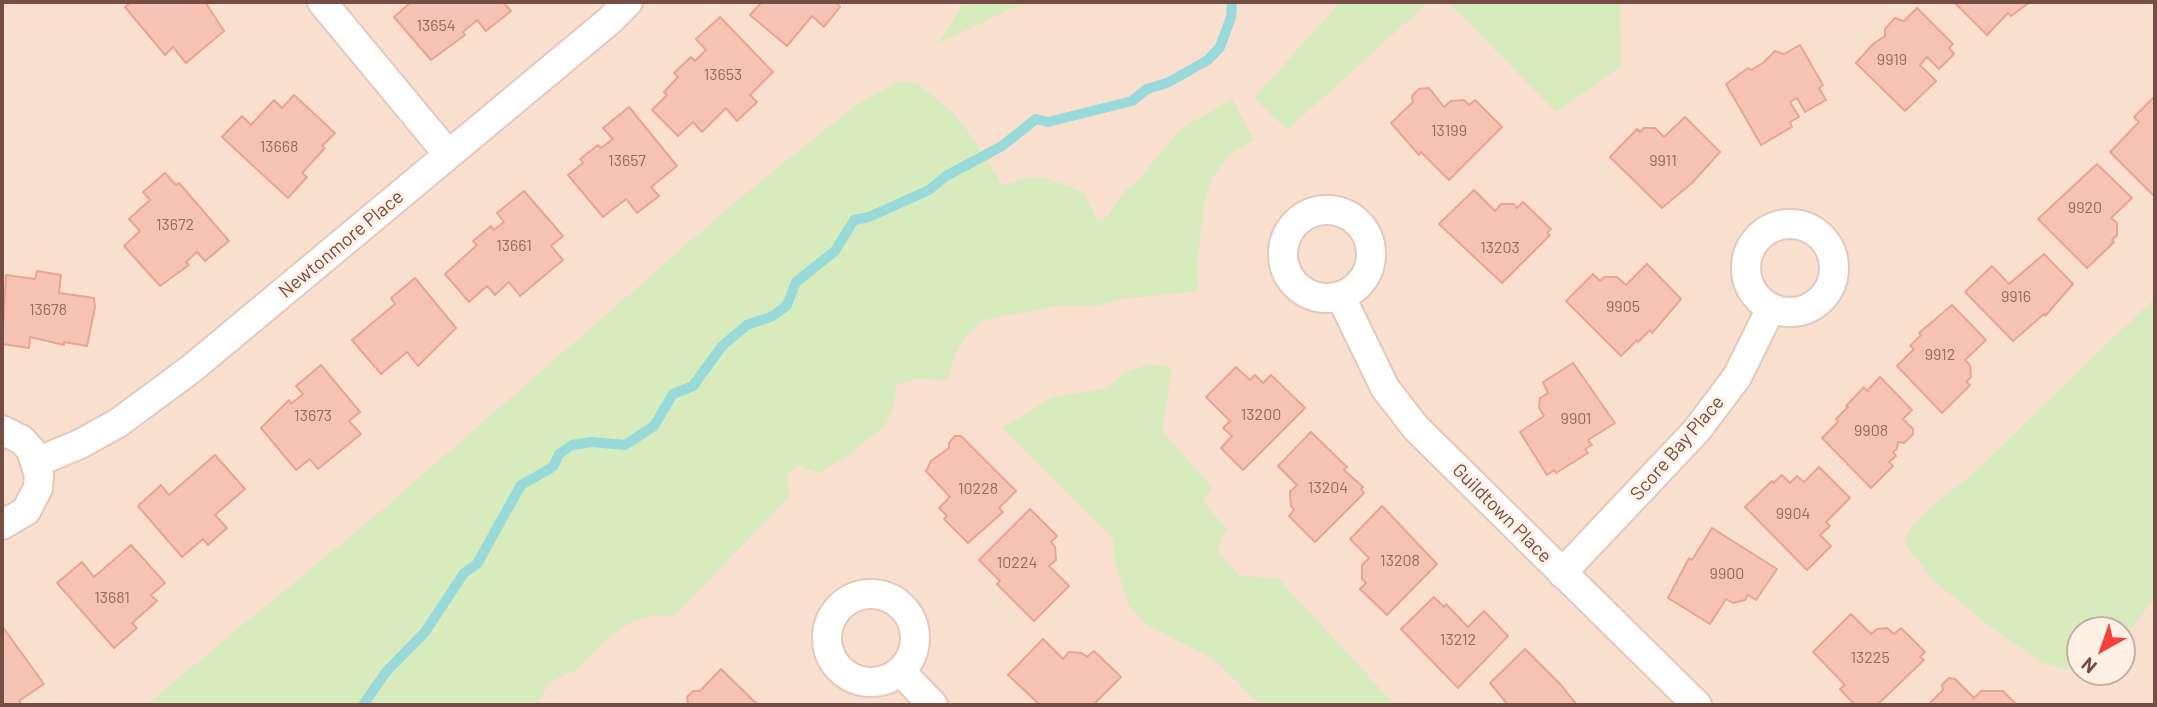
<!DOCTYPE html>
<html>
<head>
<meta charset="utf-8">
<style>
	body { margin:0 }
	#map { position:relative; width:2157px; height:707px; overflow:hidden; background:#feecdd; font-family:Barlow,sans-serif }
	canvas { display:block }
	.frame { position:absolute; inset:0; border:4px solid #744e45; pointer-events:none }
	.north { position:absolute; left:2066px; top:616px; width:70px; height:70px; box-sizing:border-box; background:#fff0e5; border:2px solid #c7afa5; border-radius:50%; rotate:220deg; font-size:19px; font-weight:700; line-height:28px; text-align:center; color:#744e45 }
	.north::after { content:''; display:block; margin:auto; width:24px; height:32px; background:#f14339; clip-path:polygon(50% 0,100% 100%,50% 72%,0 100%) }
</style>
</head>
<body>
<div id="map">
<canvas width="2157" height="707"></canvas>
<div class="frame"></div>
<div class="north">N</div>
</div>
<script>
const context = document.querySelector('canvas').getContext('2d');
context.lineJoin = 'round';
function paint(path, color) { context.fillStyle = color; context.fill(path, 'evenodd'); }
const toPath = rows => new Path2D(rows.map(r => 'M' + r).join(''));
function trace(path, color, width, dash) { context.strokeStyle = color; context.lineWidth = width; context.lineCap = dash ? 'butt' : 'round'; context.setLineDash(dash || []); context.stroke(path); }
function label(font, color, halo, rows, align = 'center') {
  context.font = font + ' Barlow,sans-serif'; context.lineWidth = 6; context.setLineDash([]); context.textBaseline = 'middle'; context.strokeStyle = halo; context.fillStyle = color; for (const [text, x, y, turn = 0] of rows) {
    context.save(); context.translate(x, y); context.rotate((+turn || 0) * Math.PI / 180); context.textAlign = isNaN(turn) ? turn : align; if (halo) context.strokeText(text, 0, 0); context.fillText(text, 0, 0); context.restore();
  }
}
const residential = toPath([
	[2,2,2155,2,2155,705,2,705],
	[2080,630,2122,630,2122,672,2080,672]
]);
const green = toPath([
	[964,2,1025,2,939,43],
	[1341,2,1429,2,1287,130,1254,98],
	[1448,2,1620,2,1621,67,1556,112],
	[900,81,917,83,954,114,974,140,1003,186,1025,178,1043,177,1062,184,1084,193,1098,223,1108,216,1122,194,1141,177,1181,129,1232,99,1254,140,1229,155,1212,178,1204,203,1197,265,1198,291,1121,299,1097,306,1056,306,983,320,965,338,955,355,947,381,918,378,896,385,894,406,885,425,847,457,818,473,800,466,787,472,789,497,674,616,655,615,633,621,611,635,574,671,550,682,536,705,146,705,381,511,733,204,856,105],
	[2155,298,2155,598,2122,639,2122,630,2080,630,2080,672,2077,673,2041,662,1989,626,1932,579,1904,542,1911,527,1932,506,1975,472],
	[1148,364,1172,367,1162,430,1212,488,1203,502,1228,530,1221,538,1218,553,1240,576,1278,578,1395,705,1261,705,1215,660,1146,624,1129,605,1115,563,1113,538,1002,428,1053,397,1108,388,1122,374]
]);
const stream = toPath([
	[363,705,386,672,425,632,464,573,477,564,521,485,553,467,559,454,572,445,591,442,625,445,654,426,673,394,693,386,722,346,747,325,773,316,787,305,796,282,835,251,854,220,869,217,929,190,946,176,1002,146,1036,119,1048,122,1132,101,1147,89,1167,83,1208,60,1220,47,1231,17,1232,2]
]);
const building = toPath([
	[131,2,205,2,224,31,186,63,173,47,165,55,125,7,131,2],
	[411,2,503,2,511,11,486,31,477,20,463,32,465,35,431,60,394,17,411,2],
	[762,2,836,2,840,7,824,27,812,16,787,46,750,15,762,2],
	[1954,2,2030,2,2011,16,2008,13,1987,35,1954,2],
	[1917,8,1953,44,1949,48,1954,54,1939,69,1927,57,1920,65,1936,81,1905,111,1856,63,1873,44,1885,36,1885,29,1895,18,1904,21,1917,8],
	[720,17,773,72,750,95,757,102,737,121,726,108,702,132,693,122,678,136,652,110,667,95,664,92,678,77,674,73,691,57,695,61,706,50,696,39,720,17],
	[1800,45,1823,85,1819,88,1826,100,1805,112,1797,98,1790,102,1799,117,1790,122,1792,127,1761,145,1726,84,1748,68,1751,70,1763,63,1775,51,1784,54,1800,45],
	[1429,88,1444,107,1451,101,1464,100,1469,105,1475,100,1502,127,1449,180,1421,152,1419,155,1391,123,1413,102,1412,96,1419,89,1429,88],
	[294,95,335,133,322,146,325,148,302,173,307,177,288,198,222,137,242,116,251,125,274,100,282,108,294,95],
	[2155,96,2155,197,2110,152,2139,122,2134,117,2155,96],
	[629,107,677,166,651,187,659,196,637,213,626,199,603,217,568,175,583,163,580,159,598,145,601,148,613,139,603,128,629,107],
	[1685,117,1720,152,1692,183,1662,208,1610,157,1637,129,1640,132,1644,128,1655,128,1664,137,1685,117],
	[2097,164,2132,198,2111,218,2117,223,2117,235,2112,240,2114,242,2087,268,2038,219,2097,164],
	[165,173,176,185,179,183,229,241,205,261,197,252,186,262,189,265,160,286,124,246,140,231,129,219,150,200,143,192,165,173],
	[1474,190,1495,211,1501,204,1514,204,1517,208,1523,202,1551,229,1547,233,1550,235,1502,283,1439,224,1474,190],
	[524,191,563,236,551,246,563,260,520,296,509,282,495,295,487,286,469,302,445,274,477,245,473,241,491,226,494,230,504,222,497,213,524,191],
	[2044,254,2073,284,2045,316,2044,314,2013,341,1965,292,1992,266,2009,284,2044,254],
	[1647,264,1681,299,1652,333,1650,330,1638,342,1637,340,1621,356,1566,301,1593,274,1600,281,1604,277,1617,277,1626,285,1647,264],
	[37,271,61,275,59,293,94,298,95,307,87,346,64,342,64,345,30,337,29,348,2,344,6,275,35,279,37,271],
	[415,278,456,328,418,366,407,352,381,374,352,340,395,304,391,298,415,278],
	[1952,305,1986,340,1965,360,1970,365,1971,377,1966,382,1970,385,1942,413,1897,366,1914,349,1910,346,1921,335,1919,333,1952,305],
	[1573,363,1615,423,1588,440,1592,445,1585,449,1588,453,1556,473,1554,470,1547,475,1520,432,1544,416,1539,408,1540,398,1548,393,1543,382,1573,363],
	[321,365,360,412,349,421,361,434,318,469,310,459,296,470,261,428,289,400,291,404,303,394,296,386,321,365],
	[1236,367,1250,380,1255,375,1263,383,1271,375,1305,408,1243,470,1221,448,1232,436,1223,428,1230,421,1206,397,1236,367],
	[1880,377,1912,410,1903,419,1913,429,1913,434,1904,443,1898,442,1897,449,1893,452,1896,456,1889,462,1893,466,1871,488,1822,438,1838,422,1836,419,1848,407,1846,406,1864,387,1867,391,1880,377],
	[1311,432,1347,467,1344,470,1363,487,1361,489,1364,493,1315,542,1289,516,1294,510,1291,506,1290,492,1297,485,1278,466,1311,432],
	[955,436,961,436,1016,491,999,508,1003,512,968,543,944,519,947,516,939,508,950,497,926,471,931,461,949,448,949,443,955,436],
	[215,455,245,489,215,515,227,528,208,545,203,539,182,557,138,506,161,485,169,495,215,455],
	[1819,467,1850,498,1826,522,1830,526,1820,535,1831,546,1807,570,1745,507,1772,481,1773,483,1782,475,1790,483,1797,476,1804,482,1819,467],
	[1382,506,1437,564,1387,615,1360,589,1366,583,1362,579,1362,565,1369,558,1350,539,1382,506],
	[1030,509,1057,536,1051,542,1055,547,1056,560,1049,566,1069,586,1034,621,997,584,1000,581,979,560,1030,509],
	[1712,528,1777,569,1756,600,1748,595,1745,600,1733,603,1726,599,1710,624,1668,598,1689,558,1692,560,1712,528],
	[131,545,165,583,151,595,157,601,132,623,137,628,114,648,57,583,82,562,94,577,131,545],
	[1434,597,1444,607,1446,604,1468,627,1484,611,1508,636,1458,688,1401,629,1434,597],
	[1851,614,1871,634,1877,629,1887,628,1894,634,1901,628,1925,652,1920,657,1924,660,1877,705,1855,705,1840,689,1845,685,1813,652,1851,614],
	[2,626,44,684,19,701,22,705,2,705,2,626],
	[1043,639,1063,659,1069,652,1082,653,1087,657,1094,651,1121,677,1093,705,1040,705,1008,675,1043,639],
	[1525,649,1561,685,1577,705,1508,705,1490,683,1525,649],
	[721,669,758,705,688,705,687,697,693,691,700,691,721,669],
	[1949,678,1955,679,1974,698,1981,691,2003,691,2017,705,1928,705,1943,690,1942,685,1949,678]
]);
const minor = toPath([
	[322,2,448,154],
	'1283 254a44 44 0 1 1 88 0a44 44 0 1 1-88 0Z',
	'1746 268a44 44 0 1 1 88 0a44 44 0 1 1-88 0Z',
	[1341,297,1385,388,1416,428,1697,705],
	[2,430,22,440,31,450,39,475,38,488,26,511,2,525],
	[37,462,80,444,118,423,191,369,609,21,628,2],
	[1562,573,1697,430,1737,377,1771,308],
	'827 638a44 44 0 1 1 88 0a44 44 0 1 1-88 0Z',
	[901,672,933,705]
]);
const numberNames = [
	["13654",436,26],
	["9919",1892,60],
	["13653",723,75],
	["13199",1449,131],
	["13668",279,147],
	["13657",627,161],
	["9911",1663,161],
	["9920",2085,208],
	["13672",175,225],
	["13661",514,246],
	["13203",1500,248],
	["9916",2016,297],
	["9905",1623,307],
	["13678",48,310],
	["9912",1940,355],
	["13200",1261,415],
	["13673",313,416],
	["9901",1576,419],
	["9908",1871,431],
	["13204",1328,488],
	["10228",978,489],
	["9904",1793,514],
	["13208",1400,561],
	["10224",1017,563],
	["9900",1727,574],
	["13681",112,598],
	["13212",1458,640],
	["13225",1870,658]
];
const streetNames = [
	["Newtonmore Place",341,244,-40],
	["Score Bay Place",1677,448,-49],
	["Guildtown Place",1502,513,45]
];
paint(residential, '#f8dfce');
paint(green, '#d7ebbc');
trace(stream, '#97dad9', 10);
paint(building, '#f5c2b3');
trace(building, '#e8a593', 2);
trace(minor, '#e4c8bc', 32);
trace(minor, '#fff', 28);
label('16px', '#946b60', null, numberNames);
label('19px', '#744e45', '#fff0e5', streetNames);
</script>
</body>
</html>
